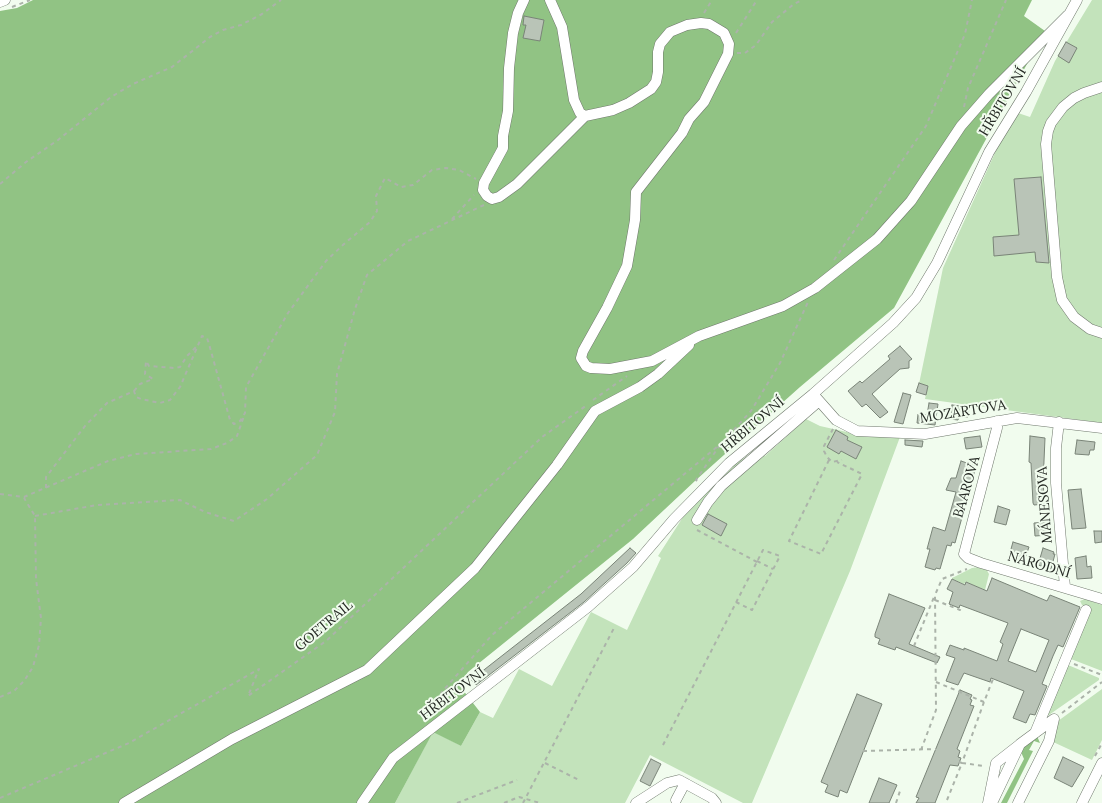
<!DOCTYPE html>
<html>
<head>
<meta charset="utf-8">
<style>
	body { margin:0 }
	canvas { display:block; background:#f1fcee }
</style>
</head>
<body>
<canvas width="1102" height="803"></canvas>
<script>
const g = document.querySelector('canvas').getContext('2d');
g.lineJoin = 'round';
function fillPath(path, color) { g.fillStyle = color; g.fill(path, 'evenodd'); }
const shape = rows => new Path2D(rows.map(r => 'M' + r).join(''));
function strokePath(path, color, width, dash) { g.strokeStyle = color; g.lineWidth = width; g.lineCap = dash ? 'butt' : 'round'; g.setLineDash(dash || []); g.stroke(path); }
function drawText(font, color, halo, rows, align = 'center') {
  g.font = font + ' Lora,serif'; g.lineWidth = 4; g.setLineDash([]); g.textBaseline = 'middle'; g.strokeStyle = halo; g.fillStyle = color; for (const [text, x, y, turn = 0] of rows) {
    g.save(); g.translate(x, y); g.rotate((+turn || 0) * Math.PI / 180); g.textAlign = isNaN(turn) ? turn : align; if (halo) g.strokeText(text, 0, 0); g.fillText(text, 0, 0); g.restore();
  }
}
fillPath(shape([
	[1092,0,1102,0,1102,423,925,399,928,386,919,384,943,268,999,144,1018,113,1030,117,1055,61],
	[806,419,820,426,860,435,900,437,850,571,752,803,743,803,650,755,625,803,395,803,433,731,461,746,480,712,493,718,519,669,552,686,591,612,627,630,661,558,658,556,685,514,732,466,752,453,765,456],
	[979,567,986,569,989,574,985,590,966,582,964,584,952,579,952,578,972,568],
	[1085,599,1102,605,1102,671,1071,659,1091,608,1082,605,1080,601],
	[1068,665,1099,678,1099,680,1046,717],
	[1102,689,1102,740,1092,760,1051,741,1058,721]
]), '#c3e3bb');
fillPath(shape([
	[33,0,1032,0,1024,16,1045,31,894,308,800,387,696,480,633,539,468,672,459,685,480,712,461,746,433,732,395,803,0,803,0,11,17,8],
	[1037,736,1040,743,1034,741,1029,750,1033,751,1007,803,1001,803,1024,759,1021,752,1022,749]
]), '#91c384');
const building = shape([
	[524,16,544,20,540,41,523,38,526,25,523,25,524,16],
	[1066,42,1077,48,1069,63,1058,56,1066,42],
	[1041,177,1049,263,1036,262,1035,252,994,256,993,237,1019,235,1014,179,1041,177],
	[900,346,912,359,909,361,909,368,900,369,872,394,888,412,880,418,866,404,862,407,848,391,860,381,862,383,890,359,888,356,900,346],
	[919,383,928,386,926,395,916,392,919,383],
	[903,393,911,395,903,424,894,422,903,393],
	[929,403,938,404,935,425,917,423,918,414,927,415,929,403],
	[952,405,969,407,968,417,959,416,958,420,950,419,952,405],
	[836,430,848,437,847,440,862,447,856,459,841,451,839,454,827,447,836,430],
	[980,436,982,447,966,449,964,438,980,436],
	[1030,436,1045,438,1043,484,1045,504,1034,505,1033,503,1031,463,1029,462,1030,436],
	[905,440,923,441,922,447,905,445,905,440],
	[1077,440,1095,442,1094,450,1090,450,1089,455,1075,454,1077,440],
	[961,461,976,466,955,543,952,542,951,546,947,545,940,569,936,568,935,570,925,567,930,549,927,549,933,527,945,531,956,492,946,490,951,478,956,478,961,461],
	[1081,489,1086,528,1072,529,1068,490,1081,489],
	[998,506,1010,510,1006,525,994,522,998,506],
	[708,514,727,524,721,536,702,525,708,514],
	[1048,522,1049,535,1035,536,1034,523,1048,522],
	[1094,531,1102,531,1102,542,1095,543,1094,531],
	[1013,542,1029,547,1024,561,1009,556,1013,542],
	[630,548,636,553,627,563,584,602,476,685,471,680,581,594,630,548],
	[1043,548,1054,552,1053,554,1055,554,1051,569,1038,565,1043,548],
	[1086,556,1087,567,1091,566,1092,578,1077,579,1075,558,1086,556],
	[992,578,1047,601,1050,595,1080,607,1063,647,1058,645,1053,656,1042,684,1047,686,1035,715,1030,714,1026,723,1013,718,1024,691,991,678,990,682,964,673,958,685,946,681,955,658,946,655,950,645,964,650,964,648,997,661,1003,644,1000,642,1008,623,960,605,959,608,949,604,953,592,947,589,952,579,965,585,966,582,987,591,992,578],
	[1021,629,1049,640,1036,672,1008,661,1021,629],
	[889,594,925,608,909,644,940,657,937,663,896,647,895,650,878,644,880,639,875,637,875,634,889,594],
	[960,690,972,695,970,699,972,700,970,705,974,706,957,749,960,751,958,757,961,758,958,766,950,765,935,803,916,803,919,798,916,797,960,690],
	[857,694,882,704,847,793,840,790,838,797,825,792,828,785,821,782,857,694],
	[1063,757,1084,767,1072,787,1054,778,1063,757],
	[651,759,661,764,650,786,640,781,651,759],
	[879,778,897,785,889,803,869,803,879,778]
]);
fillPath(building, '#b9c4b7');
strokePath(building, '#7a8478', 1);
const minor = shape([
	[524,0,518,13,513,33,509,68,508,111,503,136,503,148,484,183,483,190,487,196,492,199,499,197,517,184,585,116],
	[550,0,562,27,574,100,580,113,585,116,613,110,629,103,651,89,656,82,658,72,658,52,660,44,670,32,687,25,701,23,709,24,724,33,729,44,728,54,704,102,689,119,682,133,636,192,635,220,627,266,607,308,583,351,581,358,586,366,591,368,610,369,652,361,699,336,783,306,815,288,877,239,911,201,961,126,989,94,1068,15],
	[0,2,5,0],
	[1102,87,1084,93,1074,98,1063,107,1051,123,1048,131,1046,144,1057,277,1062,300,1074,317,1090,329,1102,333],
	[813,394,836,420,857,431,925,434,1017,418,1102,428],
	[997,421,997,428,964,554,968,558,981,563,1102,599],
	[1059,422,1056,448,1056,483,1065,587],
	[697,520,708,502,721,486,819,401],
	[1035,733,1086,610],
	[676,800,685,783],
	[124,803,232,739,367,670,475,568,557,465,595,411,640,387,658,374,689,345],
	[362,803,393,758,588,607,633,567,674,519,729,463,813,394,893,323,916,298,937,263,989,152,1026,92,1077,0],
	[636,803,667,783,679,780,712,798,716,803],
	[988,803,996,763,1019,745],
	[992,803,1020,744,1054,719],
	[1018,803,1049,741,1054,719],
	[1082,803,1102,763]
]);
strokePath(minor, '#70796d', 11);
strokePath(shape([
	[12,7,30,0],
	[704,13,712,0],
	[736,33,757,0],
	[737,53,745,53,756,45,772,22,794,4,802,0],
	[964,107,968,88,1006,0],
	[0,184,26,162,58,140,111,97,133,84,172,67,210,37,223,30,241,25,262,14,281,0],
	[452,219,474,195],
	[834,260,926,126,965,34,972,0],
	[134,391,140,384,153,379,145,374,146,361,149,366,175,368,180,367,187,356,196,347],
	[593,400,627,376],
	[833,429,824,446,824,451,827,457,832,462,842,460],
	[829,460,789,541,821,554,862,474,837,462],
	[697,481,696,480,720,445,751,411,780,363,808,302],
	[46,488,46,477,85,426,107,403,134,391,136,397,141,399,160,403,170,400,180,387,202,336,207,338,209,344,230,420,234,424,240,421,245,413,246,387,288,313,326,261,344,244,370,222,377,211,376,196,385,178,401,187,413,185,432,170,446,168,459,170,476,179],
	[0,494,24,497,108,461,136,454,211,449,227,443,237,436,244,416],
	[35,516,97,505,180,500,205,512,234,521,267,499,317,455,335,412,337,374,355,309,367,275,408,241,484,205],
	[697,530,757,562],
	[757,561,773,569],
	[935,600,960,610,961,606],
	[914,646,934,597],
	[1074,664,1102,675],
	[936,682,984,702,993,679],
	[0,697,14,691,24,681,33,667,39,645,41,618,36,579,35,516,24,498],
	[1062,713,1102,682],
	[431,717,442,692,492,635,718,446],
	[663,745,763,550,780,556,752,610,736,602],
	[921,750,936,710,935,595,942,579,967,569],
	[863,751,936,749],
	[1095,756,1102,743],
	[959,762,962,763,984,702],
	[545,763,579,780],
	[0,798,129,743,259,669,248,696,326,641,542,437,587,405],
	[947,800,962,763,984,766],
	[457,803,517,780],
	[504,803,519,797,540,803],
	[523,803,614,628],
	[896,803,900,791]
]), '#abb3a9', 2, [4, 4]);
strokePath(minor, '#fff', 10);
drawText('14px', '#252924', '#f1fcee', [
	["HŘBITOVNÍ",1003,102,-59],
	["MOZARTOVA",963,412,-9],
	["HŘBITOVNÍ",753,425,-40],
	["BAAROVA",967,487,-74],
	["MÁNESOVA",1045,505,-94],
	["NÁRODNÍ",1039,565,16],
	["GOETRAIL",324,626,-40],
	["HŘBITOVNÍ",453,694,-37]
]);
</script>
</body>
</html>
